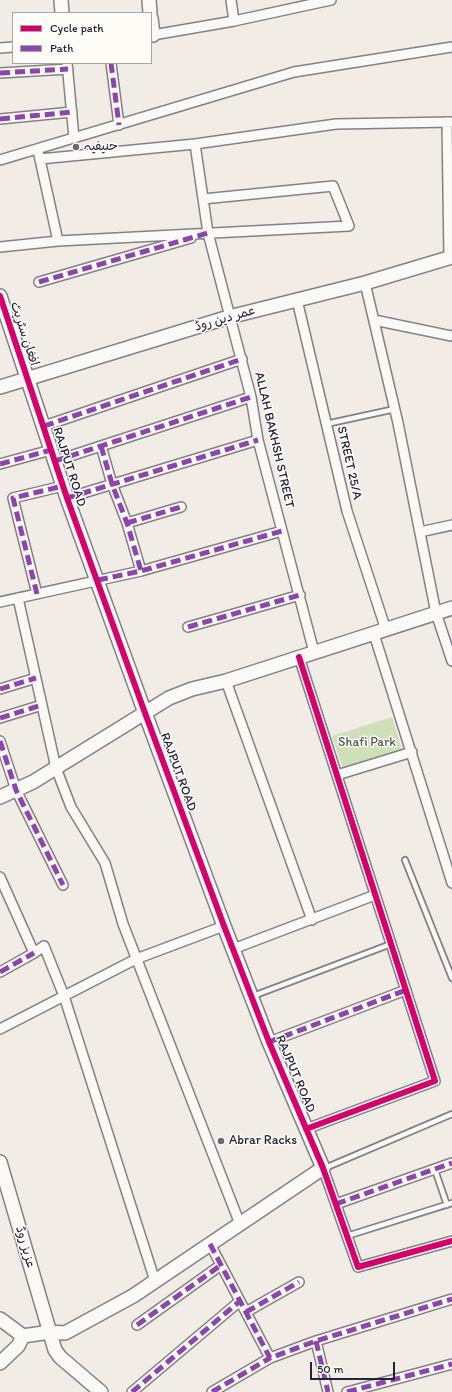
<!DOCTYPE html>
<html>
<head>
<meta charset="utf-8">
<style>
	body { margin:0 }
	#map { position:relative; width:452px; height:1392px; overflow:hidden; background:#f2ece7; font-family:Itim,sans-serif }
	canvas { display:block }
	.legend { position:absolute; left:12px; top:12px; width:140px; height:52px; box-sizing:border-box; background:#fdfcf7; border:1px solid #a5a5ac; margin:0; padding:5px 7px; list-style:none; font-size:12px; color:#22223b }
	.legend li { display:flex; align-items:center; gap:8px; height:20px }
	.legend b { width:20px; border:1px solid #a5a5ac }
	.scale { position:absolute; left:310px; top:1362px; width:85px; height:18px; box-sizing:border-box; border:2px solid #22223b; border-top:0; padding-left:5px; font-size:12px; line-height:14px; white-space:nowrap; color:#22223b; -webkit-text-stroke:3px #fdfcf7; paint-order:stroke }
</style>
</head>
<body>
<div id="map">
<canvas width="452" height="1392"></canvas>
<ul class="legend">
<li><b style="height:5px;background:#d6006c"></b>Cycle path</li>
<li><b style="height:5px;background:#8e44ad"></b>Path</li>
</ul>
<div class="scale">50 m</div>
</div>
<script>
const g = document.querySelector('canvas').getContext('2d');
g.lineJoin = 'round';
function fillPath(path, color) { g.fillStyle = color; g.fill(path, 'evenodd'); }
const shape = rows => new Path2D(rows.map(r => 'M' + r).join(''));
function strokePath(path, color, width, dash) { g.strokeStyle = color; g.lineWidth = width; g.lineCap = dash ? 'butt' : 'round'; g.setLineDash(dash || []); g.stroke(path); }
function drawText(font, color, halo, rows, align = 'center') {
  g.font = font + ' Itim,"Playpen Sans Arabic",sans-serif'; g.lineWidth = 3; g.setLineDash([]); g.textBaseline = 'middle'; g.strokeStyle = halo; g.fillStyle = color; for (const [text, x, y, turn = 0] of rows) {
    g.save(); g.translate(x, y); g.rotate((+turn || 0) * Math.PI / 180); g.textAlign = isNaN(turn) ? turn : align; if (halo) g.strokeText(text, 0, 0); g.fillText(text, 0, 0); g.restore();
  }
}
fillPath(shape([
	[392,717,402,750,343,769,332,736]
]), '#cfdfb7');
const lane = shape([
	[326,424,395,409],
	[405,860,452,978],
	[253,996,391,944],
	[325,1168,452,1114],
	[435,1170,447,1205],
	[347,1236,452,1203]
]);
const street = shape([
	[231,0,234,21],
	[153,35,234,21,331,0],
	[0,48,13,47],
	[67,63,74,138],
	[111,63,119,125],
	[0,73,68,69],
	[0,119,72,112],
	[447,122,449,258],
	[195,144,208,233,251,397,258,440,314,652],
	[39,155,58,241],
	[40,159,195,144,336,124,452,122],
	[0,160,294,72,452,47],
	[0,247,58,241,349,226,333,186,203,199],
	[39,282,191,238],
	[365,283,398,423,436,613,452,661],
	[297,300,347,511,386,630],
	[374,320,452,336],
	[44,426,242,359],
	[101,446,112,484,127,523,141,571],
	[55,461,251,397],
	[0,464,51,450],
	[67,498,258,440],
	[127,523,181,507],
	[420,532,452,525],
	[37,594,13,498,63,486],
	[18,598,56,768,71,807,105,863,123,924,240,1224],
	[0,602,141,571,282,531],
	[188,627,300,595],
	[374,634,452,883],
	[299,657,435,1081,306,1129],
	[226,681,312,920],
	[0,689,36,678],
	[0,718,42,705],
	[0,741,16,790,63,885],
	[337,775,412,752],
	[0,877,34,953,44,946,64,996,155,1281],
	[233,949,375,895],
	[0,972,34,953],
	[0,1029,136,959,224,926],
	[269,1042,406,990],
	[323,1168,358,1267,452,1241],
	[336,1204,452,1163],
	[210,1244,270,1358,316,1341,452,1299],
	[246,1312,299,1282],
	[137,1325,221,1265],
	[316,1341,328,1392],
	[132,1392,240,1301],
	[212,1392,270,1358],
	[347,1392,452,1364]
]);
const secondary = shape([
	[61,0,62,13],
	[149,0,150,13],
	[151,18,153,35,151,35],
	[0,296,67,498,145,713,224,926,269,1042,323,1168,133,1296,65,1333,50,1332,23,1336,18,1346,0,1363],
	[0,387,229,317,365,283,452,257],
	[0,797,33,782,169,698,192,689,226,681,452,608],
	[0,1162,55,1350,60,1357,101,1392],
	[0,1319,23,1336]
]);
strokePath(lane, '#848184', 8);
strokePath(street, '#848184', 12);
strokePath(secondary, '#848184', 16);
strokePath(lane, '#faf9f6', 4.5);
strokePath(street, '#faf9f6', 9);
strokePath(secondary, '#faf9f6', 13);
strokePath(shape([
	[111,63,119,125],
	[0,73,68,69],
	[0,119,72,112],
	[39,282,208,233],
	[44,426,242,359],
	[101,446,112,484,127,523,141,571],
	[55,461,251,397],
	[0,464,51,450],
	[67,498,258,440],
	[127,523,181,507],
	[98,580,141,571,282,531],
	[37,594,13,498,63,486],
	[188,627,300,595],
	[0,689,36,678],
	[0,718,42,705],
	[0,741,16,790,63,885],
	[0,972,34,953],
	[269,1042,406,990],
	[336,1204,452,1163],
	[210,1244,270,1358,316,1341,452,1299],
	[246,1312,299,1282],
	[137,1325,221,1265],
	[316,1341,328,1392],
	[132,1392,240,1301],
	[212,1392,270,1358],
	[347,1392,452,1364]
]), '#8e44ad', 5, [10, 5]);
strokePath(shape([
	[0,296,67,498,145,713,224,926,269,1042,323,1168,358,1267,452,1241],
	[299,657,435,1081,306,1129]
]), '#d6006c', 6);
for (const [x, y, r, color] of [
	[76,147,4,"#6b6977"],
	[221,1141,4,"#6b6977"]
]) { const dot = new Path2D(); dot.arc(x, y, r, 0, 2 * Math.PI); g.fillStyle = color; g.fill(dot); strokePath(dot, '#fdfcf7', 1.5); }
drawText('13px', '#22223b', '#fdfcf7', [
	["حنیفیہ",84,147],
	["Abrar Racks",229,1141]
], 'left');
drawText('13px', '#22223b', '#fdfcf7', [
	["عمر دین روڈ",225,319,-16],
	["افغان سٹریٹ",24,334,72],
	["ALLAH BAKHSH STREET",274,440,77],
	["STREET 25/A",349,463,77],
	["RAJPUT ROAD",69,467,72],
	["RAJPUT ROAD",178,772,70],
	["RAJPUT ROAD",295,1074,67],
	["عزیز روڈ",25,1247,74]
]);
drawText('13px', '#4e5854', '#fdfcf7', [
	["Shafi Park",367,743]
]);
</script>
</body>
</html>
